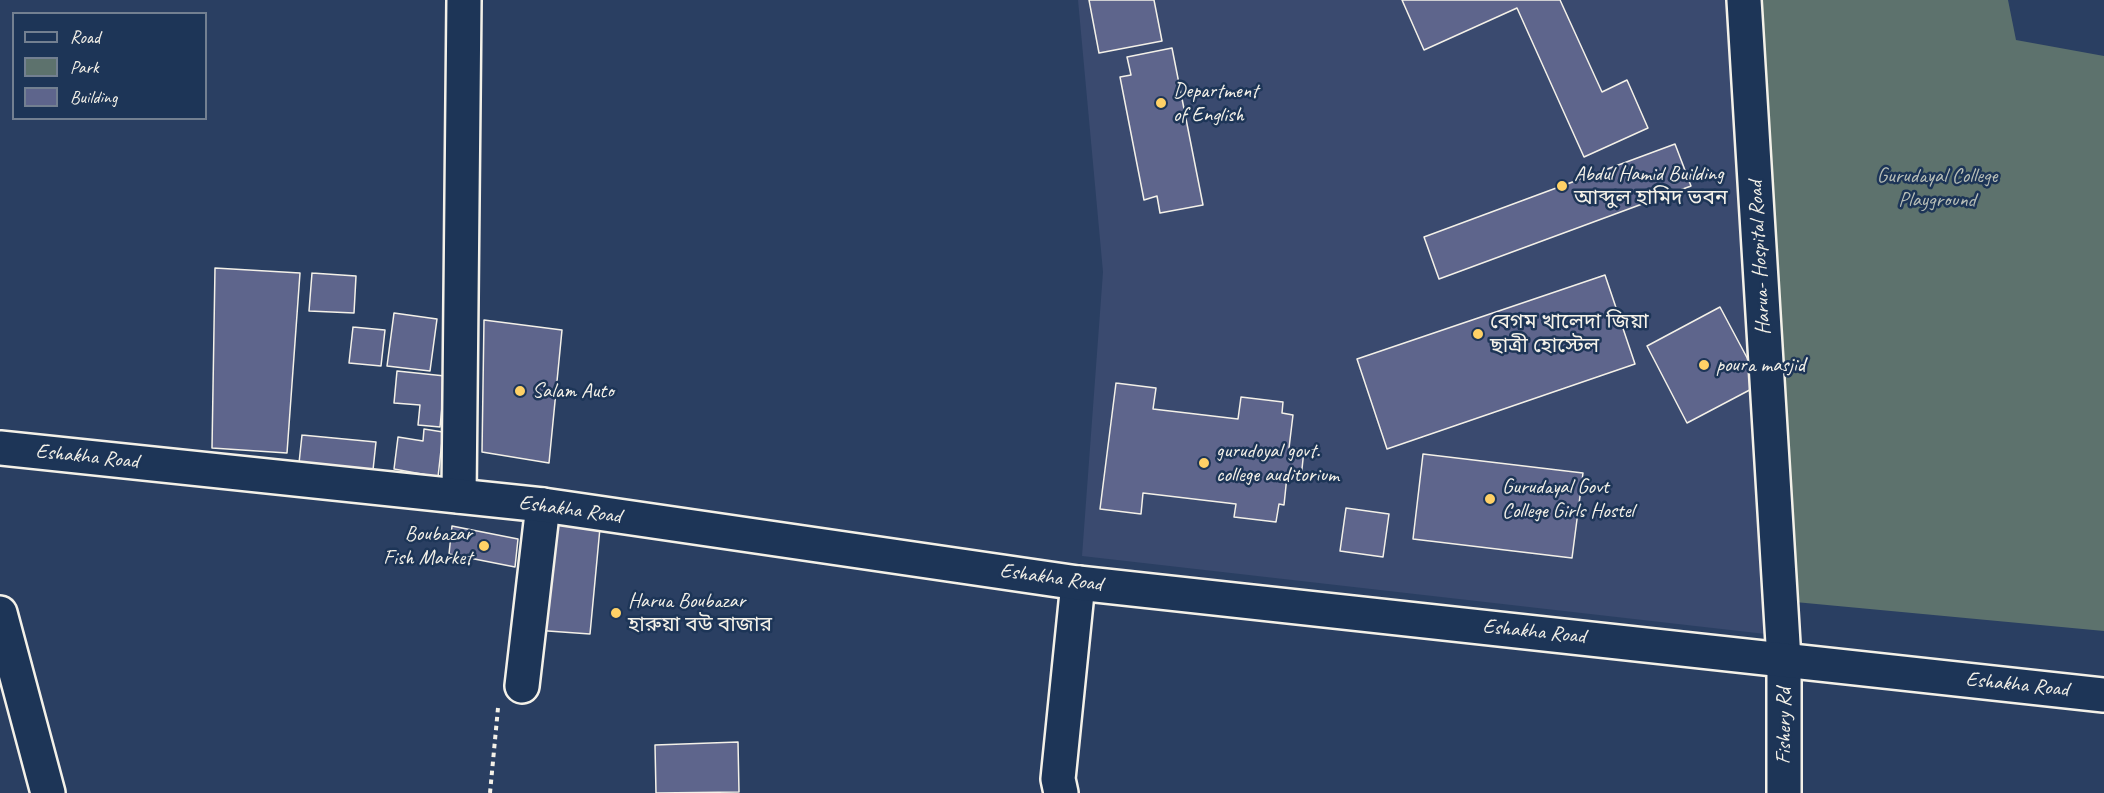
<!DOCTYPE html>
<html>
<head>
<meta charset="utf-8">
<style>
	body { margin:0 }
	#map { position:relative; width:2104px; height:793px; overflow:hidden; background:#2a3f62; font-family:Caveat,sans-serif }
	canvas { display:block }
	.legend { position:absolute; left:12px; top:12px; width:195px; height:108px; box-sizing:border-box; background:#1d3557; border:2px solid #738091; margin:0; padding:8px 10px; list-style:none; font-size:18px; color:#f4f1e8 }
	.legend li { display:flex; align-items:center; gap:12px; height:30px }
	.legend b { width:30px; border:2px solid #738091 }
</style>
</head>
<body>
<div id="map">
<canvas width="2104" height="793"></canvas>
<ul class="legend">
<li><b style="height:8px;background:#1d3557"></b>Road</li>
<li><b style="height:16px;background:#5d726d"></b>Park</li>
<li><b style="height:16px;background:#5e658c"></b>Building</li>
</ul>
</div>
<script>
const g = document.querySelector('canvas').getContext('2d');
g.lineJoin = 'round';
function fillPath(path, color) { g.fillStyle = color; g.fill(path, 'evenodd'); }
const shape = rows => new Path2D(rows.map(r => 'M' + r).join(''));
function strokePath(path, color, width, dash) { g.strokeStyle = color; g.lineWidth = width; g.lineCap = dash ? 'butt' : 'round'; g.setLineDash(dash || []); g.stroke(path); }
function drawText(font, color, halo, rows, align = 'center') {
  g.font = font + ' Caveat,"Noto Sans Bengali",sans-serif'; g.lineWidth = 5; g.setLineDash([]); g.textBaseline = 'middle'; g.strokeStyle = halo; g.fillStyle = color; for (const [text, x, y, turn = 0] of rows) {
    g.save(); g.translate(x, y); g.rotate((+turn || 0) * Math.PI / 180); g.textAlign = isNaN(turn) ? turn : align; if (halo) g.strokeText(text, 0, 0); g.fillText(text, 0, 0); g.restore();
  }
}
fillPath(shape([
	[1078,0,1736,0,1783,636,1082,556,1103,272]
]), '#3a4a6f');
fillPath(shape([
	[1758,0,2008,0,2016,40,2104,56,2104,631,1795,602]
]), '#5d726d');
const building = shape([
	[1089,0,1154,0,1162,41,1099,53,1089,0],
	[1402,0,1560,0,1602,92,1627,80,1648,128,1584,157,1517,8,1424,50,1402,0],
	[1172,48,1203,205,1160,213,1157,196,1144,200,1120,77,1131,75,1127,57,1172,48],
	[1675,144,1691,186,1439,279,1424,237,1675,144],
	[215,268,300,273,287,453,212,448,215,268],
	[312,273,356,276,354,313,309,311,312,273],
	[1605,275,1635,364,1387,449,1357,359,1605,275],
	[1720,307,1761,384,1687,423,1647,346,1720,307],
	[394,313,437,319,430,371,387,366,394,313],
	[484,320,562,330,549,463,482,452,484,320],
	[353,327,385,330,381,366,349,363,353,327],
	[397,371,445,376,440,427,418,425,420,405,394,403,397,371],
	[1116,383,1156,388,1153,409,1238,419,1241,397,1283,402,1282,413,1293,415,1289,448,1304,450,1301,478,1287,476,1284,505,1279,504,1276,522,1234,517,1236,504,1143,493,1141,514,1100,509,1116,383],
	[424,429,443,432,438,477,394,469,398,437,423,441,424,429],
	[302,435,376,442,373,470,299,463,302,435],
	[1423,454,1583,473,1572,558,1413,539,1423,454],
	[1346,508,1389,514,1383,557,1340,551,1346,508],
	[544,523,600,528,590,634,534,630,544,523],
	[452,526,518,539,515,567,449,554,452,526],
	[738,742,739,792,656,793,655,745,738,742]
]);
fillPath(building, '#5e658c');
strokePath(building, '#f4f1e8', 1.5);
const street = shape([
	[1744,0,1784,660,1784,793],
	[459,496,464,0],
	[522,686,543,505],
	[1061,793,1058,779,1078,583]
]);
const secondary = shape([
	[0,448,543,505,1078,583,2104,695],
	[0,613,48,793]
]);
strokePath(street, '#f4f1e8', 38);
strokePath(secondary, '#f4f1e8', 38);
strokePath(shape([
	[490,793,498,708]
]), '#f4f1e8', 4, [4.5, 4.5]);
strokePath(street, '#1d3557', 33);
strokePath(secondary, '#1d3557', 33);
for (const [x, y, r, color] of [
	[1161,103,6,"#ffd166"],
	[1562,186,6,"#ffd166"],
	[1478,334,6,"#ffd166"],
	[1704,365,6,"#ffd166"],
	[520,391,6,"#ffd166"],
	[1204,463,6,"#ffd166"],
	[1490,499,6,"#ffd166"],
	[484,546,6,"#ffd166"],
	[616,613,6,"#ffd166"]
]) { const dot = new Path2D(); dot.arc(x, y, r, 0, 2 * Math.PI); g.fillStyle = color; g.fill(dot); strokePath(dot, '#1d3557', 2); }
drawText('21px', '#f4f1e8', '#1d3557', [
	["Department",1173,91],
	["of English",1173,115],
	["Abdul Hamid Building",1574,174],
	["আব্দুল হামিদ ভবন",1574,198],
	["বেগম খালেদা জিয়া",1490,322],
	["ছাত্রী হোস্টেল",1490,346],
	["poura masjid",1716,365],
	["Salam Auto",532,391],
	["gurudoyal govt.",1216,451],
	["college auditorium",1216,475],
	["Gurudayal Govt",1502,487],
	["College Girls Hostel",1502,511],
	["Boubazar",472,534,"right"],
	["Fish Market",472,558,"right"],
	["Harua Boubazar",628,601],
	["হারুয়া বউ বাজার",628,625]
], 'left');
drawText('21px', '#b8beb7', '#1d3557', [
	["Gurudayal College",1937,176],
	["Playground",1937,200]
]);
drawText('21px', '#f4f1e8', '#1d3557', [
	["Harua- Hospital Road",1760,258,-93],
	["Eshakha Road",87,457,6],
	["Eshakha Road",570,510,8],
	["Eshakha Road",1051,578,8],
	["Eshakha Road",1534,632,6],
	["Eshakha Road",2017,685,6],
	["Fishery Rd",1784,726,-90]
]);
</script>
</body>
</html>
